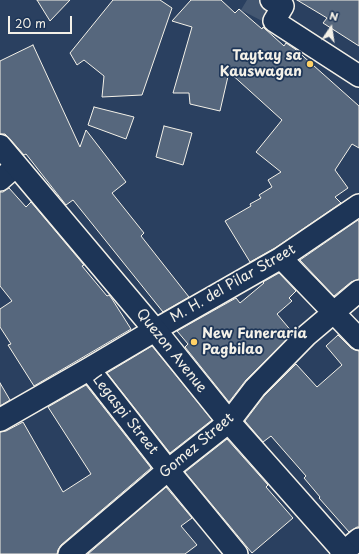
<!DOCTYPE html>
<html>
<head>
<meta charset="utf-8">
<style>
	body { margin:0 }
	#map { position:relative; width:359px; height:554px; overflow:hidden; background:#2a4060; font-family:"Playpen Sans",sans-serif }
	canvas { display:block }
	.north { position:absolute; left:311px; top:8px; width:40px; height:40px; -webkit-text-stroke:3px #1d3557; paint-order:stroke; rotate:13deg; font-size:11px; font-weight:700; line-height:16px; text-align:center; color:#f4f1e8 }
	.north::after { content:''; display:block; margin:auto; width:14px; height:18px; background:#f4f1e8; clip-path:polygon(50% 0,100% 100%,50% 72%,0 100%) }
	.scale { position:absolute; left:8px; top:16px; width:64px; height:18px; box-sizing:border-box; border:2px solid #f4f1e8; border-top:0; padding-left:5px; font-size:12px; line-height:14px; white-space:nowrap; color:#f4f1e8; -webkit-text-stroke:3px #1d3557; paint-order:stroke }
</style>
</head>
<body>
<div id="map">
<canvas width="359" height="554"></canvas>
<div class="north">N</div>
<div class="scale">20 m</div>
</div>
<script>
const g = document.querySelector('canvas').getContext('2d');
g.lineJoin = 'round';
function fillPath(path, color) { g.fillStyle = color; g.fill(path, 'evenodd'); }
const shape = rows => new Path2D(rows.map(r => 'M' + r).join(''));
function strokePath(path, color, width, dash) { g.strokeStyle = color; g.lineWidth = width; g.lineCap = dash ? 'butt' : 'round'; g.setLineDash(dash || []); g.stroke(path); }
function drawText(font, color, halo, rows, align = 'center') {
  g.font = font + ' "Playpen Sans",sans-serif'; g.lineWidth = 3.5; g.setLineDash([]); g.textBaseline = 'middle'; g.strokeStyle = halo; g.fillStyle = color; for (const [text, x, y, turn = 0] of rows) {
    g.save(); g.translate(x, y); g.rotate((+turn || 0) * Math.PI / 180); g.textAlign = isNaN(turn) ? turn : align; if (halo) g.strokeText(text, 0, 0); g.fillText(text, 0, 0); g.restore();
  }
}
fillPath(shape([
	[247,0,264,0,274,6,266,23,241,10]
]), '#445771');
const building = shape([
	[37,0,70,0,50,21,37,0],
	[113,0,160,0,172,8,142,95,102,97,104,76,84,60,77,65,70,53,113,0],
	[191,0,221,0,235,13,239,9,262,29,263,27,284,46,286,43,295,49,359,106,359,148,352,144,335,170,348,188,335,197,341,203,275,248,250,262,225,221,251,206,250,204,261,198,259,195,272,187,268,180,281,172,256,152,282,120,229,72,220,111,190,104,189,93,173,93,192,27,172,21,191,0],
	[297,0,359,0,359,46,323,23,327,18,297,0],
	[33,45,80,147,86,130,126,182,112,193,144,233,141,236,189,297,163,312,73,200,66,205,26,154,24,155,9,138,5,134,0,134,0,61,33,45],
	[94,107,134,117,126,139,88,125,94,107],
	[164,126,192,133,183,165,156,157,164,126],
	[9,188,26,207,31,202,84,265,82,266,107,296,109,295,112,299,131,329,34,386,8,345,11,344,0,327,0,309,12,301,0,286,0,192,3,192,9,188],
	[358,220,359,222,359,279,351,282,334,296,300,260,358,220],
	[279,273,296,291,289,298,292,301,277,314,293,333,246,380,229,402,185,347,188,344,177,331,236,298,240,303,264,283,263,282,279,273],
	[338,335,351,348,355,350,359,351,359,527,357,527,349,532,319,498,320,497,304,478,306,476,271,436,263,442,245,421,264,396,296,364,317,387,342,365,326,346,338,335],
	[152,346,212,420,170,453,107,373,152,346],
	[0,383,10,400,0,406,0,383],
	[86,385,151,468,61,545,58,550,57,554,0,554,0,432,6,431,23,422,63,492,91,474,48,407,86,385],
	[227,439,268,485,266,487,293,518,252,553,185,472,227,439],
	[166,487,192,518,181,526,197,545,185,554,88,554,166,487]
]);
fillPath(building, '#56677d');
strokePath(building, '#f4f1e8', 1);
const street = shape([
	[271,0,283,6,274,21,359,76],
	[0,180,16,166],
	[281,258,359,339],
	[155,330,281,258,359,205],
	[89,369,168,470,237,554],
	[69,554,168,470,229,422,255,388,307,335,359,291],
	[341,554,359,539]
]);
const secondary = shape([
	[0,146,155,330,229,422,346,554],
	[0,420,89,369,155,330]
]);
strokePath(street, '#f4f1e8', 24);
strokePath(secondary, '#f4f1e8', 25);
strokePath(street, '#1d3557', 21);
strokePath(secondary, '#1d3557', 22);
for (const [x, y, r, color] of [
	[310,64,4,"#ffd166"],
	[194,342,4,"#ffd166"]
]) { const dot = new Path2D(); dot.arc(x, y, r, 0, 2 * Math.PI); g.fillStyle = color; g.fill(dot); strokePath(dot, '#1d3557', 1.5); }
drawText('bold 14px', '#f4f1e8', '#1d3557', [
	["Taytay sa",302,56],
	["Kauswagan",302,72],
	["New Funeraria",202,334,"left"],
	["Pagbilao",202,350,"left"]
], 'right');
drawText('14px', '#f4f1e8', '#1d3557', [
	["M. H. del Pilar Street",233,284,-30],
	["Quezon Avenue",171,351,51],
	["Legaspi Street",125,415,52],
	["Gomez Street",197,446,-40]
]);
</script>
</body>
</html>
